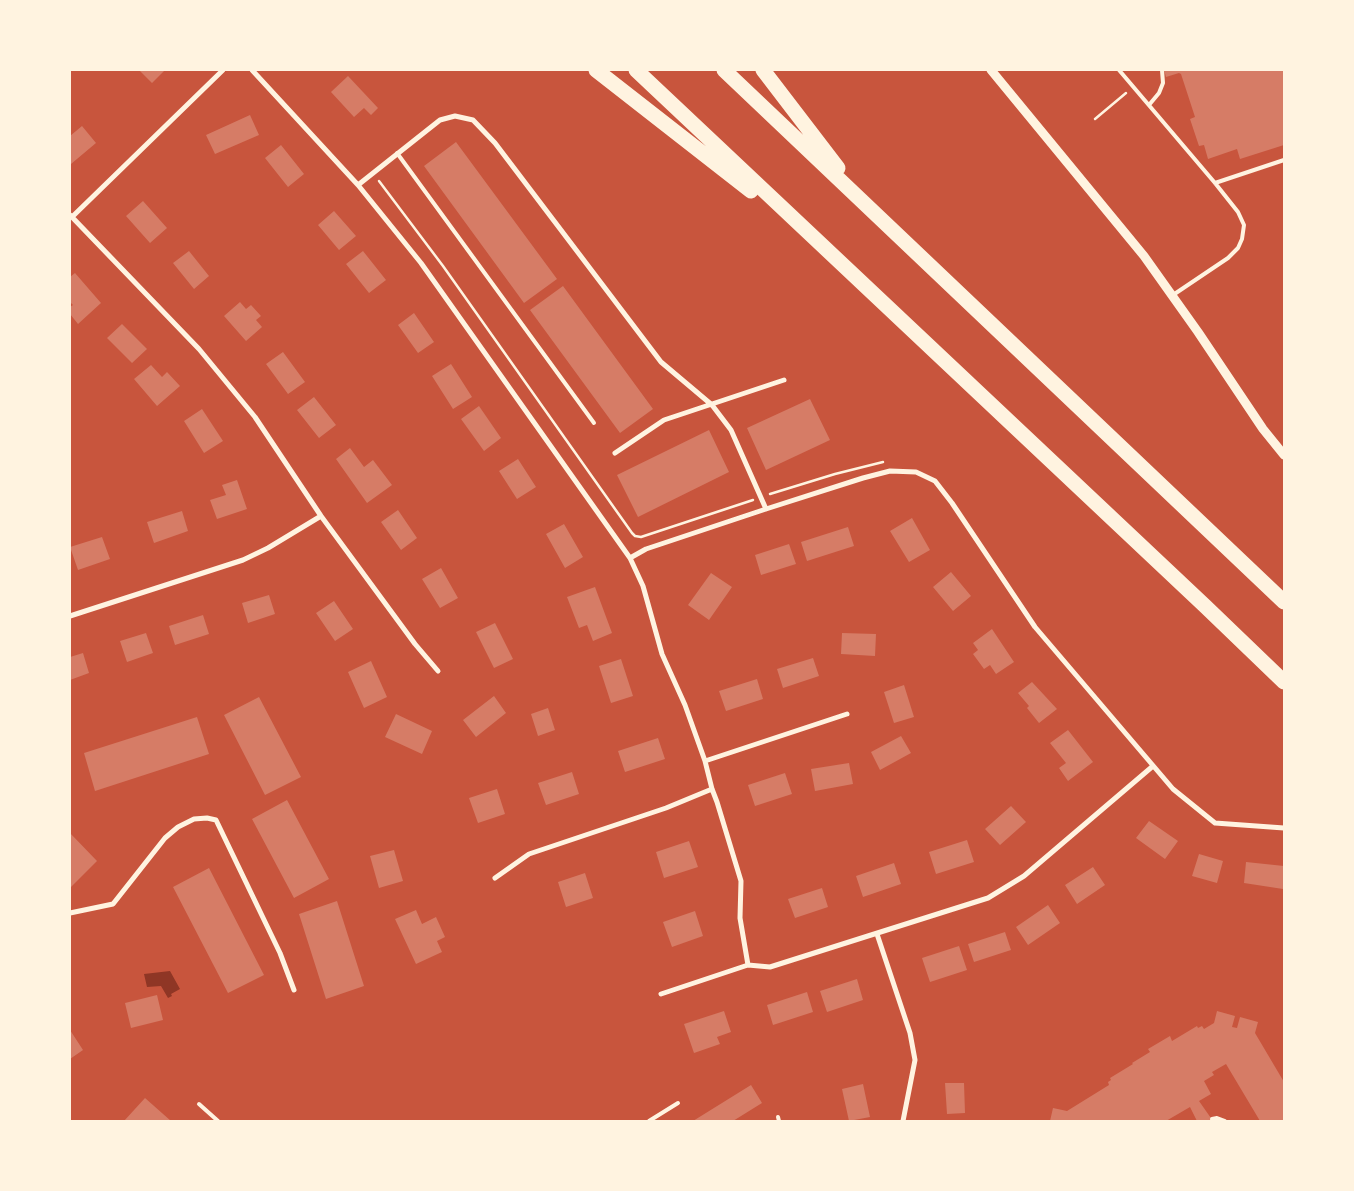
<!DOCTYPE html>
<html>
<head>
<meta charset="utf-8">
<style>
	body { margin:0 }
	#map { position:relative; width:1354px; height:1191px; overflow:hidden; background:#c8553d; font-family:Ubuntu,sans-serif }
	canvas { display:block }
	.frame { position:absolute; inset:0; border:71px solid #fff3e0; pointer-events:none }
</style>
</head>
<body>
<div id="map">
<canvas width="1354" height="1191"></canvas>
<div class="frame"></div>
</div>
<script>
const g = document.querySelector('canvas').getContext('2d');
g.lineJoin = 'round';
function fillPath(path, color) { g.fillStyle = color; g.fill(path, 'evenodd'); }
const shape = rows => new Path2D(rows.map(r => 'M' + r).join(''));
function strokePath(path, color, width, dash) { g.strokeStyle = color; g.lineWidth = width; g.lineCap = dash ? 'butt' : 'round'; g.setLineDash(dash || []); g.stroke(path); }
fillPath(shape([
	[170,971,180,989,171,994,172,996,168,998,161,986,147,987,144,974]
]), '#8f3625');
fillPath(shape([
	[139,70,165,70,152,83],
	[1164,70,1284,70,1284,145,1240,159,1237,149,1208,159,1204,145,1199,146,1190,119,1195,117,1181,74,1179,73,1166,77],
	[348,76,378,108,371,115,364,108,354,117,331,92],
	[250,115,259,135,215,154,206,135],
	[82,126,96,143,71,164,70,136],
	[456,142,557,279,524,303,424,166],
	[281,145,304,174,288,187,265,158],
	[143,201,167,228,150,243,126,216],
	[334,211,356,236,339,250,318,225],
	[189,251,209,276,194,289,173,263],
	[363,251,386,280,369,293,346,264],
	[75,273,101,303,78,324,70,314,70,307,73,305,70,302,70,277],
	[563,286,653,409,620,433,530,310],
	[240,302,246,309,251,305,261,316,256,320,262,327,246,341,224,316],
	[414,313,434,342,418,353,398,325],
	[122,324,147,349,132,363,107,338],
	[283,352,305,382,288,394,266,364],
	[451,364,472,397,453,409,432,376],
	[151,365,162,377,167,372,180,386,157,406,134,379],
	[314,397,336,425,319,438,297,410],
	[810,399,830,440,766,470,747,428],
	[479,406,501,438,484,451,461,419],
	[202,409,223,441,204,453,184,421],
	[709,430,729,472,638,517,617,475],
	[350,448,364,467,373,460,392,485,367,503,336,459],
	[518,459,536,487,517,499,499,471],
	[237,480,247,509,217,519,210,500,226,495,222,485],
	[398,510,417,538,401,550,381,522],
	[182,511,188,531,154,543,147,522],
	[912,518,930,550,909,562,890,531],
	[564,524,583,557,565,568,546,534],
	[848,527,854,546,807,561,801,542],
	[102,537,110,559,78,570,70,547],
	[789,544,796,564,761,575,755,555],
	[441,568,458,598,440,608,422,579],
	[951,572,971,596,953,611,933,587],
	[711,573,732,587,709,620,688,605],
	[595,587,612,633,593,641,587,625,579,628,567,597],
	[269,595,275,614,248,623,242,603],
	[334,601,353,629,335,641,316,613],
	[203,615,209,634,175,645,169,626],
	[495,623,513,659,494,668,476,632],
	[992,629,1014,662,996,674,990,665,984,669,973,654,978,650,973,643],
	[146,633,153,653,127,662,120,641],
	[842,633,876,634,875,656,841,654],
	[83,653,89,673,70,680,70,657],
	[813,658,819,676,783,688,777,669],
	[621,659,633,696,611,703,599,666],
	[371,661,387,697,364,708,348,672],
	[757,679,763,699,726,711,719,691],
	[1032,682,1057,709,1039,723,1027,708,1029,706,1018,693],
	[904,685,914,717,894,723,884,692],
	[494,696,506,713,476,737,463,720],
	[259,697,301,777,265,795,224,715],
	[548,708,555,730,538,736,531,714],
	[396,714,432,731,422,754,385,737],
	[197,717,209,754,95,791,84,753],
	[1068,730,1093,762,1068,781,1059,768,1066,763,1050,743],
	[901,736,911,753,880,770,871,752],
	[658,738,665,759,625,772,618,751],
	[849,763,853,784,815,791,811,769],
	[572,772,579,794,546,805,538,783],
	[785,773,792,794,755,806,748,785],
	[497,789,505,814,478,823,469,798],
	[287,800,329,879,294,898,252,819],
	[1011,806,1026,822,1000,845,985,829],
	[1149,821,1178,841,1165,859,1136,838],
	[70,833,97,861,70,888],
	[967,840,974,862,936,874,929,852],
	[689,841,698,867,664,878,656,852],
	[394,850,403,881,379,888,370,856],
	[1199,854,1223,861,1217,883,1192,876],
	[1246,862,1284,866,1283,889,1244,883],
	[894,863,901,884,863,897,856,876],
	[1093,867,1105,885,1077,904,1065,885],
	[209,868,264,975,228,993,173,887],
	[585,873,593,898,566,907,558,882],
	[822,888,828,907,795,918,788,899],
	[337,901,364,986,326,999,299,914],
	[1048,905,1060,923,1028,945,1016,927],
	[416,910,422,924,436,917,445,937,437,941,442,952,416,964,395,919],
	[695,911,703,936,672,947,663,922],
	[1005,932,1011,950,974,962,968,944],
	[959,946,967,970,930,982,922,958],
	[857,979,863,1000,827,1012,820,991],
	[807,992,813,1012,773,1025,767,1005],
	[157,995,163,1020,131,1028,125,1003],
	[724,1011,731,1032,717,1037,720,1044,694,1053,684,1024],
	[1217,1011,1235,1016,1232,1027,1237,1028,1240,1017,1258,1022,1255,1033,1284,1082,1284,1121,1260,1121,1226,1064,1212,1072,1214,1075,1204,1081,1211,1094,1199,1101,1213,1121,1197,1121,1190,1107,1166,1121,1050,1121,1053,1108,1067,1111,1109,1085,1108,1082,1111,1080,1110,1078,1133,1064,1132,1063,1150,1052,1148,1049,1170,1036,1172,1041,1197,1026,1198,1028,1202,1026,1204,1029,1214,1023],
	[70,1030,83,1050,70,1059],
	[945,1083,964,1083,965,1113,947,1114],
	[863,1084,870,1117,849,1121,842,1089],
	[751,1085,762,1103,733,1121,693,1121],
	[145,1098,171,1121,124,1121]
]), '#d67c66');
strokePath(shape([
	[1095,119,1126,93],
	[379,181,443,266,632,533,635,536,641,537,753,500],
	[770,494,835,474,883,462]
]), '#fff3e0', 2.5);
strokePath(shape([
	[1119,70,1215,183,1238,212,1244,225,1242,239,1238,248,1228,258,1173,295],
	[1149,105,1159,93,1163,83,1162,70],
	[397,153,594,423],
	[1215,183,1284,160],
	[199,1104,218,1121],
	[778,1117,779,1121],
	[1212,1119,1217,1118,1225,1121],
	[649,1121,678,1103]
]), '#fff3e0', 4);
strokePath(shape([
	[252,70,358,185,421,263,630,558,643,586,662,654,685,705,705,761,712,789,717,802,741,881,740,918,748,965],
	[358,185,440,120,455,116,473,120,495,143,661,362,712,405,731,430,766,509],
	[70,215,199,349,255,417,321,516,415,644,438,671],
	[72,217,223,70],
	[615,453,664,420,784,380],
	[630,558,646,549,766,509,863,478,890,471,916,472,935,481,952,503,1035,627,1173,789,1215,823,1284,828],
	[70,616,243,560,268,548,321,516],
	[705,761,847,714],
	[495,878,529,854,666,808,712,789],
	[70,913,113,904,165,838,178,827,194,819,207,818,216,820,280,953,294,990],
	[877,934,910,1033,915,1060,903,1121],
	[661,994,748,965,770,967,988,898,1024,876,1153,766]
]), '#fff3e0', 5);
strokePath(shape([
	[991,70,1144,256,1198,332,1263,429,1284,455]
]), '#fff3e0', 9);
strokePath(shape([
	[596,70,751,191],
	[636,70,1205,606,1284,682],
	[724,70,1284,602],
	[763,70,838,168]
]), '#fff3e0', 15);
</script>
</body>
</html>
